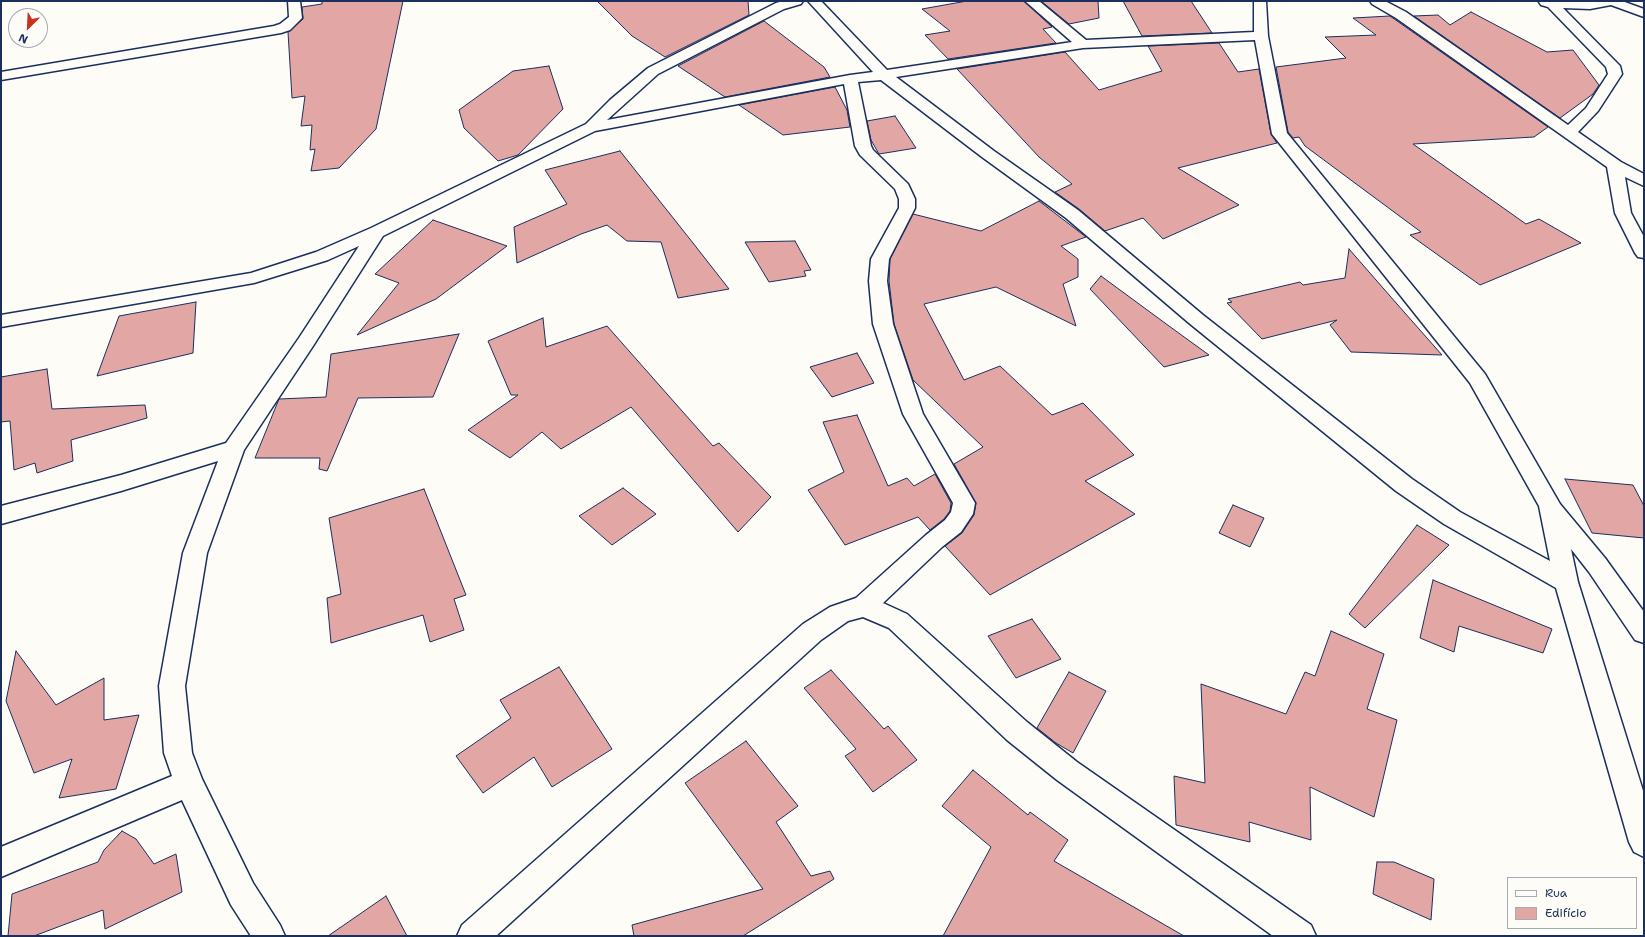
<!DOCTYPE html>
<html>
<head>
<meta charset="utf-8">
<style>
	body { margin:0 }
	#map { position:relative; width:1645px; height:937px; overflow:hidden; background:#fdfcf7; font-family:"Shantell Sans",sans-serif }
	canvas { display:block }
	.frame { position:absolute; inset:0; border:2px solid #1b2f5e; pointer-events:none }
	.legend { position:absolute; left:1507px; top:877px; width:130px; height:52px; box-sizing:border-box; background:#fdfcf7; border:1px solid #a3aaba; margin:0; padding:5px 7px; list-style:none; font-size:12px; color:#1b2f5e }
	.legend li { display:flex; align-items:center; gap:8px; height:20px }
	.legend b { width:20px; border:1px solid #a3aaba }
	.north { position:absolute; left:8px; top:8px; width:40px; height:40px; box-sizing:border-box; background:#fdfcf7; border:1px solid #a3aaba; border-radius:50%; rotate:204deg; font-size:11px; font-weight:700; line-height:16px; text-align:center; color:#1b2f5e }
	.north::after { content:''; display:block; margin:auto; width:14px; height:18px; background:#c8321e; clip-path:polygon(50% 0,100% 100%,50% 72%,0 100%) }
</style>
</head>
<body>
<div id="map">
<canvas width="1645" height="937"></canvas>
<div class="frame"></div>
<ul class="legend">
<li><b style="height:5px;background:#fdfcf7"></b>Rua</li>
<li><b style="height:11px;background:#e2a7a4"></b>Edifício</li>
</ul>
<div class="north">N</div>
</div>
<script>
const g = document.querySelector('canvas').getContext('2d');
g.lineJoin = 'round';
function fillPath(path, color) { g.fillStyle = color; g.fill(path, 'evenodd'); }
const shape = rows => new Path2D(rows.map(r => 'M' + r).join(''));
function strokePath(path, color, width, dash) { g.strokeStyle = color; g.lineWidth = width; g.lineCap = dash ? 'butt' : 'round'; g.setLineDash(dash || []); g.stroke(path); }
const building = shape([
	[322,1,403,1,376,129,339,168,311,171,315,149,310,150,312,125,301,126,305,96,292,98,288,32,303,19,302,7,322,4,322,1],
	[597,1,748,1,749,15,665,57,632,36,597,1],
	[967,1,1024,1,1052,27,1043,29,1056,43,948,59,925,35,950,31,922,9,967,1],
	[1041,1,1098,1,1099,18,1069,24,1041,1],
	[1123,1,1191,1,1212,33,1142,36,1123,1],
	[1471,12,1547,52,1573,50,1599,85,1593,94,1560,118,1414,16,1438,15,1450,25,1471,12],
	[1390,16,1548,127,1534,137,1413,144,1526,224,1539,219,1581,243,1480,285,1410,235,1421,232,1305,146,1299,137,1293,138,1288,132,1276,67,1346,58,1325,37,1376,35,1353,18,1390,16],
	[764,21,824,67,830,77,725,97,678,66,764,21],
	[1219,43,1238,72,1259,69,1271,134,1277,143,1178,168,1239,205,1163,239,1143,218,1105,231,1079,209,1055,192,1072,184,1039,157,957,69,1065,52,1099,90,1162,71,1148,46,1219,43],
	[549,66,563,109,518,155,498,161,464,128,459,110,513,71,549,66],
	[835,87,847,110,850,127,783,135,739,105,835,87],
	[895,116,916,148,879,154,871,140,867,121,895,116],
	[620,151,693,243,729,289,678,298,661,242,627,241,607,225,581,234,517,263,514,227,567,204,545,170,620,151],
	[1039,201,1086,237,1061,246,1078,259,1078,277,1063,284,1076,326,996,287,924,304,964,380,1000,366,1052,415,1083,403,1134,455,1085,481,1135,514,990,595,945,546,962,533,974,515,976,503,954,464,983,447,913,380,894,324,889,281,890,259,913,214,981,231,1039,201],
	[433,220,507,246,436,299,357,335,399,283,375,274,433,220],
	[795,241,811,270,804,271,806,276,769,282,745,242,795,241],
	[1349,249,1397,304,1442,355,1351,352,1330,325,1337,320,1262,339,1227,303,1232,302,1228,299,1300,282,1303,285,1345,278,1349,249],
	[1101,276,1169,326,1209,355,1164,367,1090,289,1101,276],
	[196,302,193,353,97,376,119,316,196,302],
	[543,318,546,347,607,326,713,446,719,443,771,497,738,532,631,407,561,449,542,432,510,458,468,430,518,395,511,395,488,341,543,318],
	[459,334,433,397,358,398,327,471,319,469,320,458,255,458,279,399,326,397,331,354,459,334],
	[857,353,874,383,832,397,810,367,857,353],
	[47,369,52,409,145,405,147,418,71,440,73,461,37,473,35,463,14,470,10,421,1,422,1,377,47,369],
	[857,415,888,486,907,478,914,486,935,474,951,503,950,511,944,519,930,530,918,517,845,545,808,490,844,472,823,422,857,415],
	[1565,479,1633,485,1644,506,1644,538,1592,533,1565,479],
	[623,488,656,514,612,545,579,516,623,488],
	[424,489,466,595,454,599,464,630,430,642,423,615,331,643,327,598,341,594,329,518,424,489],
	[1233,505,1264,518,1250,547,1219,533,1233,505],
	[1417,525,1449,545,1365,628,1349,614,1417,525],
	[1433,580,1552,629,1543,653,1459,626,1454,652,1420,638,1433,580],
	[1032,619,1061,659,1016,678,988,636,1032,619],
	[1331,631,1384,654,1367,709,1397,720,1374,817,1310,787,1311,840,1249,822,1250,842,1176,825,1174,776,1205,783,1201,684,1286,714,1305,672,1315,676,1331,631],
	[16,651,56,705,104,678,104,720,139,715,116,789,59,798,72,759,34,773,6,701,16,651],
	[559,667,612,749,552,787,534,757,483,793,456,756,511,718,500,700,559,667],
	[831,670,884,729,888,726,917,760,873,792,845,756,856,749,804,688,831,670],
	[1069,672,1106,691,1073,753,1056,743,1037,728,1069,672],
	[746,741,798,806,776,822,811,876,830,871,834,879,743,936,634,936,632,925,763,889,685,783,746,741],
	[973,770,1028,815,1030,812,1068,840,1054,861,1184,936,943,936,991,847,942,806,973,770],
	[122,831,136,839,154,864,176,854,182,892,105,929,103,910,34,936,8,936,12,894,98,862,104,850,122,831],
	[1377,862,1394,862,1434,879,1431,920,1373,894,1377,862],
	[386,896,407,936,328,936,386,896]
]);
fillPath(building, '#e2a7a4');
strokePath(building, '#1b2f5e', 1);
const street = shape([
	[288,1,300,1,302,18,290,30,281,33,1,80,1,72,274,26,280,24,289,17,288,1],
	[783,1,803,1,801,4,784,9,658,74,607,120,850,75,873,72,808,1,821,1,887,70,1072,42,1025,1,1039,1,1086,40,1254,32,1254,1,1266,1,1268,36,1287,133,1485,374,1560,504,1605,558,1644,612,1644,643,1635,640,1589,572,1571,549,1578,582,1644,794,1644,857,1634,852,1629,842,1556,588,1444,524,1396,491,1189,323,1066,218,982,157,881,80,858,82,871,146,873,150,908,184,915,199,915,208,889,259,887,281,893,324,923,414,975,503,973,514,961,532,942,547,883,603,907,614,1027,722,1077,762,1311,925,1316,936,1273,936,1057,780,1007,740,889,628,863,617,848,621,821,640,496,936,457,936,462,925,803,624,830,607,856,598,926,535,945,520,951,512,953,503,903,414,873,324,869,281,871,259,899,208,899,199,895,189,860,155,855,146,844,84,595,131,383,236,313,346,244,450,207,553,185,686,192,753,202,779,253,883,280,925,285,936,251,936,231,905,182,800,1,877,1,847,172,776,164,753,159,686,183,553,218,461,121,491,1,524,1,506,121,475,226,443,299,338,359,246,328,260,254,283,1,327,1,315,251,273,316,252,371,228,586,124,610,100,648,68,776,3,783,1],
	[1255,40,1272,134,1470,383,1539,506,1550,561,1460,512,1412,479,1203,315,1078,210,994,151,896,77,1083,48,1255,40],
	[1370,1,1385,1,1406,12,1568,125,1586,108,1608,74,1606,67,1548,7,1541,5,1539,2,1622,1,1644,9,1644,17,1611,5,1590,9,1563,8,1620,66,1622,74,1598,111,1578,132,1621,162,1644,174,1644,186,1625,177,1631,213,1644,237,1644,258,1638,257,1635,253,1615,213,1607,167,1396,18,1372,4,1370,1]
]);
strokePath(street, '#1b2f5e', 3);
fillPath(street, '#fdfcf7');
</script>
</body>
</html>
